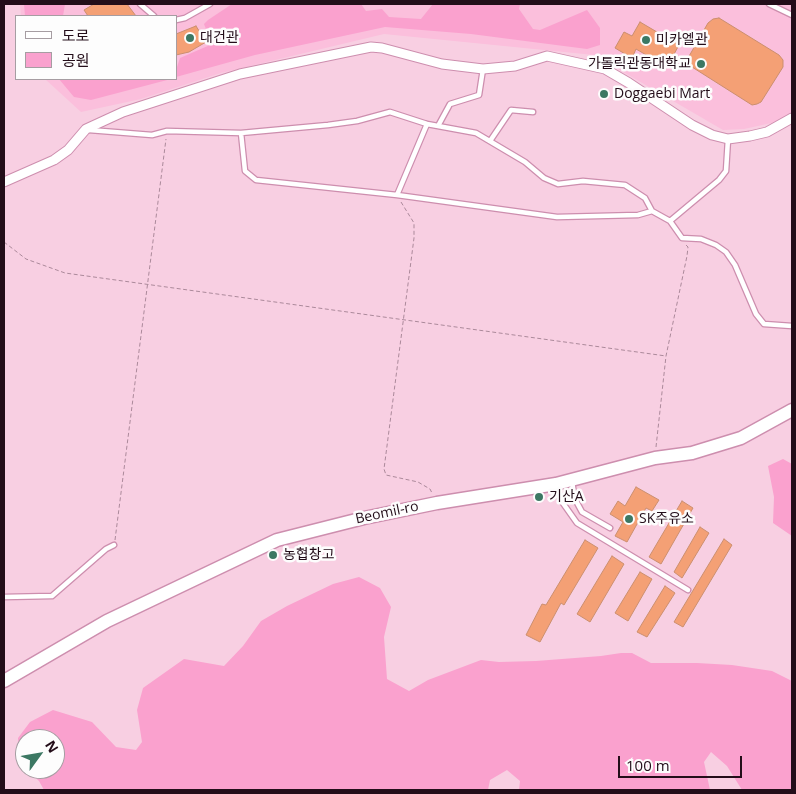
<!DOCTYPE html>
<html>
<head>
<meta charset="utf-8">
<style>
	body { margin:0 }
	#map { position:relative; width:796px; height:794px; overflow:hidden; background:#f8cfe2; font-family:"Open Sans","Noto Sans KR",sans-serif }
	canvas { display:block }
	.frame { position:absolute; inset:0; border:5px solid #230d19; pointer-events:none }
	.legend { position:absolute; left:15px; top:15px; width:162px; height:65px; box-sizing:border-box; background:#fdfdfd; border:1px solid #a69da2; margin:0; padding:6px 9px; list-style:none; font-size:15px; color:#230d19 }
	.legend li { display:flex; align-items:center; gap:10px; height:25px }
	.legend b { width:25px; border:1px solid #a69da2 }
	.north { position:absolute; left:15px; top:729px; width:50px; height:50px; box-sizing:border-box; background:#fdfdfd; border:1px solid #a69da2; border-radius:50%; rotate:58deg; font-size:14px; font-weight:700; line-height:20px; text-align:center; color:#230d19 }
	.north::after { content:''; display:block; margin:auto; width:18px; height:22px; background:#3c7863; clip-path:polygon(50% 0,100% 100%,50% 72%,0 100%) }
	.scale { position:absolute; left:618px; top:756px; width:124px; height:22px; box-sizing:border-box; border:2px solid #230d19; border-top:0; padding-left:6px; font-size:15px; line-height:18px; white-space:nowrap; color:#230d19; -webkit-text-stroke:4px #fdfdfd; paint-order:stroke }
</style>
</head>
<body>
<div id="map">
<canvas width="796" height="794"></canvas>
<div class="frame"></div>
<ul class="legend">
<li><b style="height:6px;background:#fff"></b>도로</li>
<li><b style="height:14px;background:#faa1ce"></b>공원</li>
</ul>
<div class="north">N</div>
<div class="scale">100 m</div>
</div>
<script>
const g = document.querySelector('canvas').getContext('2d');
g.lineJoin = 'round';
function fillPath(path, color) { g.fillStyle = color; g.fill(path, 'evenodd'); }
const shape = rows => new Path2D(rows.map(r => 'M' + r).join(''));
function strokePath(path, color, width, dash) { g.strokeStyle = color; g.lineWidth = width; g.lineCap = dash ? 'butt' : 'round'; g.setLineDash(dash || []); g.stroke(path); }
function drawText(font, color, halo, rows, align = 'center') {
  g.font = font + ' "Open Sans","Noto Sans KR",sans-serif'; g.lineWidth = 5; g.setLineDash([]); g.textBaseline = 'middle'; g.strokeStyle = halo; g.fillStyle = color; for (const [text, x, y, turn = 0] of rows) {
    g.save(); g.translate(x, y); g.rotate((+turn || 0) * Math.PI / 180); g.textAlign = isNaN(turn) ? turn : align; if (halo) g.strokeText(text, 0, 0); g.fillText(text, 0, 0); g.restore();
  }
}
fillPath(shape([
	[20,4,792,4,792,112,776,122,744,129,723,130,594,55,384,34,221,73,141,99,81,112,45,79,176,79,176,16,21,16]
]), '#fbbfdc');
fillPath(shape([
	[24,4,65,4,63,16,25,16],
	[232,4,361,4,366,11,382,9,389,17,421,19,433,4,520,4,519,9,533,29,540,30,587,10,600,28,600,45,587,49,471,34,385,27,255,55,176,77,176,70,180,58,210,45,210,39,204,24,208,20],
	[59,79,171,79,91,100,74,97],
	[783,459,792,464,792,536,773,523,774,497,768,466],
	[359,577,380,588,391,607,384,637,387,679,409,691,428,680,481,660,499,662,536,661,601,656,621,653,632,653,651,663,697,663,732,665,772,671,792,681,792,790,742,790,727,766,711,752,704,762,710,790,519,790,520,781,507,770,490,780,488,790,44,790,39,781,26,769,55,769,55,739,25,739,25,768,19,762,18,738,30,722,53,710,92,722,116,747,136,750,142,742,137,710,143,688,184,659,224,666,243,646,261,621,287,606,333,584]
]), '#faa1ce');
const building = shape([
	[94,4,127,4,136,16,88,16,84,10,94,4],
	[719,18,779,55,783,60,783,67,761,102,757,104,752,105,692,67,688,63,688,58,708,23,713,19,719,18],
	[640,22,679,45,667,67,636,49,632,58,615,48,624,32,632,36,640,22],
	[196,26,206,42,189,52,176,55,176,34,196,26],
	[636,487,659,500,652,511,646,508,627,542,615,536,623,522,610,514,618,501,625,506,636,487],
	[682,501,693,508,661,564,649,557,682,501],
	[700,527,709,533,682,578,674,572,700,527],
	[724,539,732,545,683,627,674,622,724,539],
	[585,540,598,548,564,605,561,603,540,642,526,635,542,604,546,605,585,540],
	[612,556,624,564,590,622,577,614,612,556],
	[640,572,652,579,628,621,615,613,640,572],
	[665,586,675,593,647,637,637,632,665,586]
]);
fillPath(building, '#f4a075');
strokePath(building, '#cb8f6f', 1);
const lane = shape([
	[140,4,154,16],
	[769,4,792,15],
	[176,20,185,18,210,4],
	[438,126,450,104,479,95,483,69],
	[89,130,152,135,167,131,241,133,245,171,256,180,397,195,557,217,638,215,652,211,670,221,682,238,701,239,716,245,726,252,735,265,756,314,764,324,792,326],
	[241,133,328,125,357,121,390,112,427,124,476,133,525,162,544,178,558,184,583,181,625,185,645,198,652,211],
	[490,141,511,110,533,112],
	[397,195,427,124],
	[670,221,719,180,726,171,728,139],
	[572,482,575,499,582,512,610,528],
	[556,485,560,499,577,523,688,590],
	[4,597,52,596,106,549,114,545]
]);
const street = shape([
	[4,182,54,160,68,150,86,129,123,112,240,74,371,47,382,48,442,64,483,69,515,66,547,56,605,69,629,83,692,125,712,135,728,139,750,136,767,132,792,118]
]);
const secondary = shape([
	[4,681,107,621,277,540,364,518,437,503,556,484,655,458,692,453,741,438,792,410]
]);
strokePath(lane, '#cd8eae', 7);
strokePath(street, '#cd8eae', 11);
strokePath(secondary, '#cd8eae', 15);
strokePath(shape([
	[401,202,414,223,414,238,384,469,386,475,418,482,430,489,432,493],
	[4,242,26,259,65,273,666,356],
	[656,447,666,356,687,256,688,247,686,245],
	[115,540,166,139]
]), '#ab899a', 1, [4, 2.5]);
strokePath(lane, '#fff', 4.5);
strokePath(street, '#fff', 9);
strokePath(secondary, '#fff', 12);
for (const [x, y, r, color] of [
	[190,38,5,"#3c7863"],
	[646,40,5,"#3c7863"],
	[701,64,5,"#3c7863"],
	[604,94,5,"#3c7863"],
	[539,497,5,"#3c7863"],
	[629,519,5,"#3c7863"],
	[273,555,5,"#3c7863"]
]) { const dot = new Path2D(); dot.arc(x, y, r, 0, 2 * Math.PI); g.fillStyle = color; g.fill(dot); strokePath(dot, '#fdfdfd', 2); }
drawText('14px', '#230d19', '#fdfdfd', [
	["대건관",200,38],
	["미카엘관",656,40],
	["가톨릭관동대학교",691,64,"right"],
	["Doggaebi Mart",614,94],
	["기산A",549,497],
	["SK주유소",639,519],
	["농협창고",283,555]
], 'left');
drawText('14px', '#230d19', '#fdfdfd', [
	["Beomil-ro",387,513,-12]
]);
</script>
</body>
</html>
